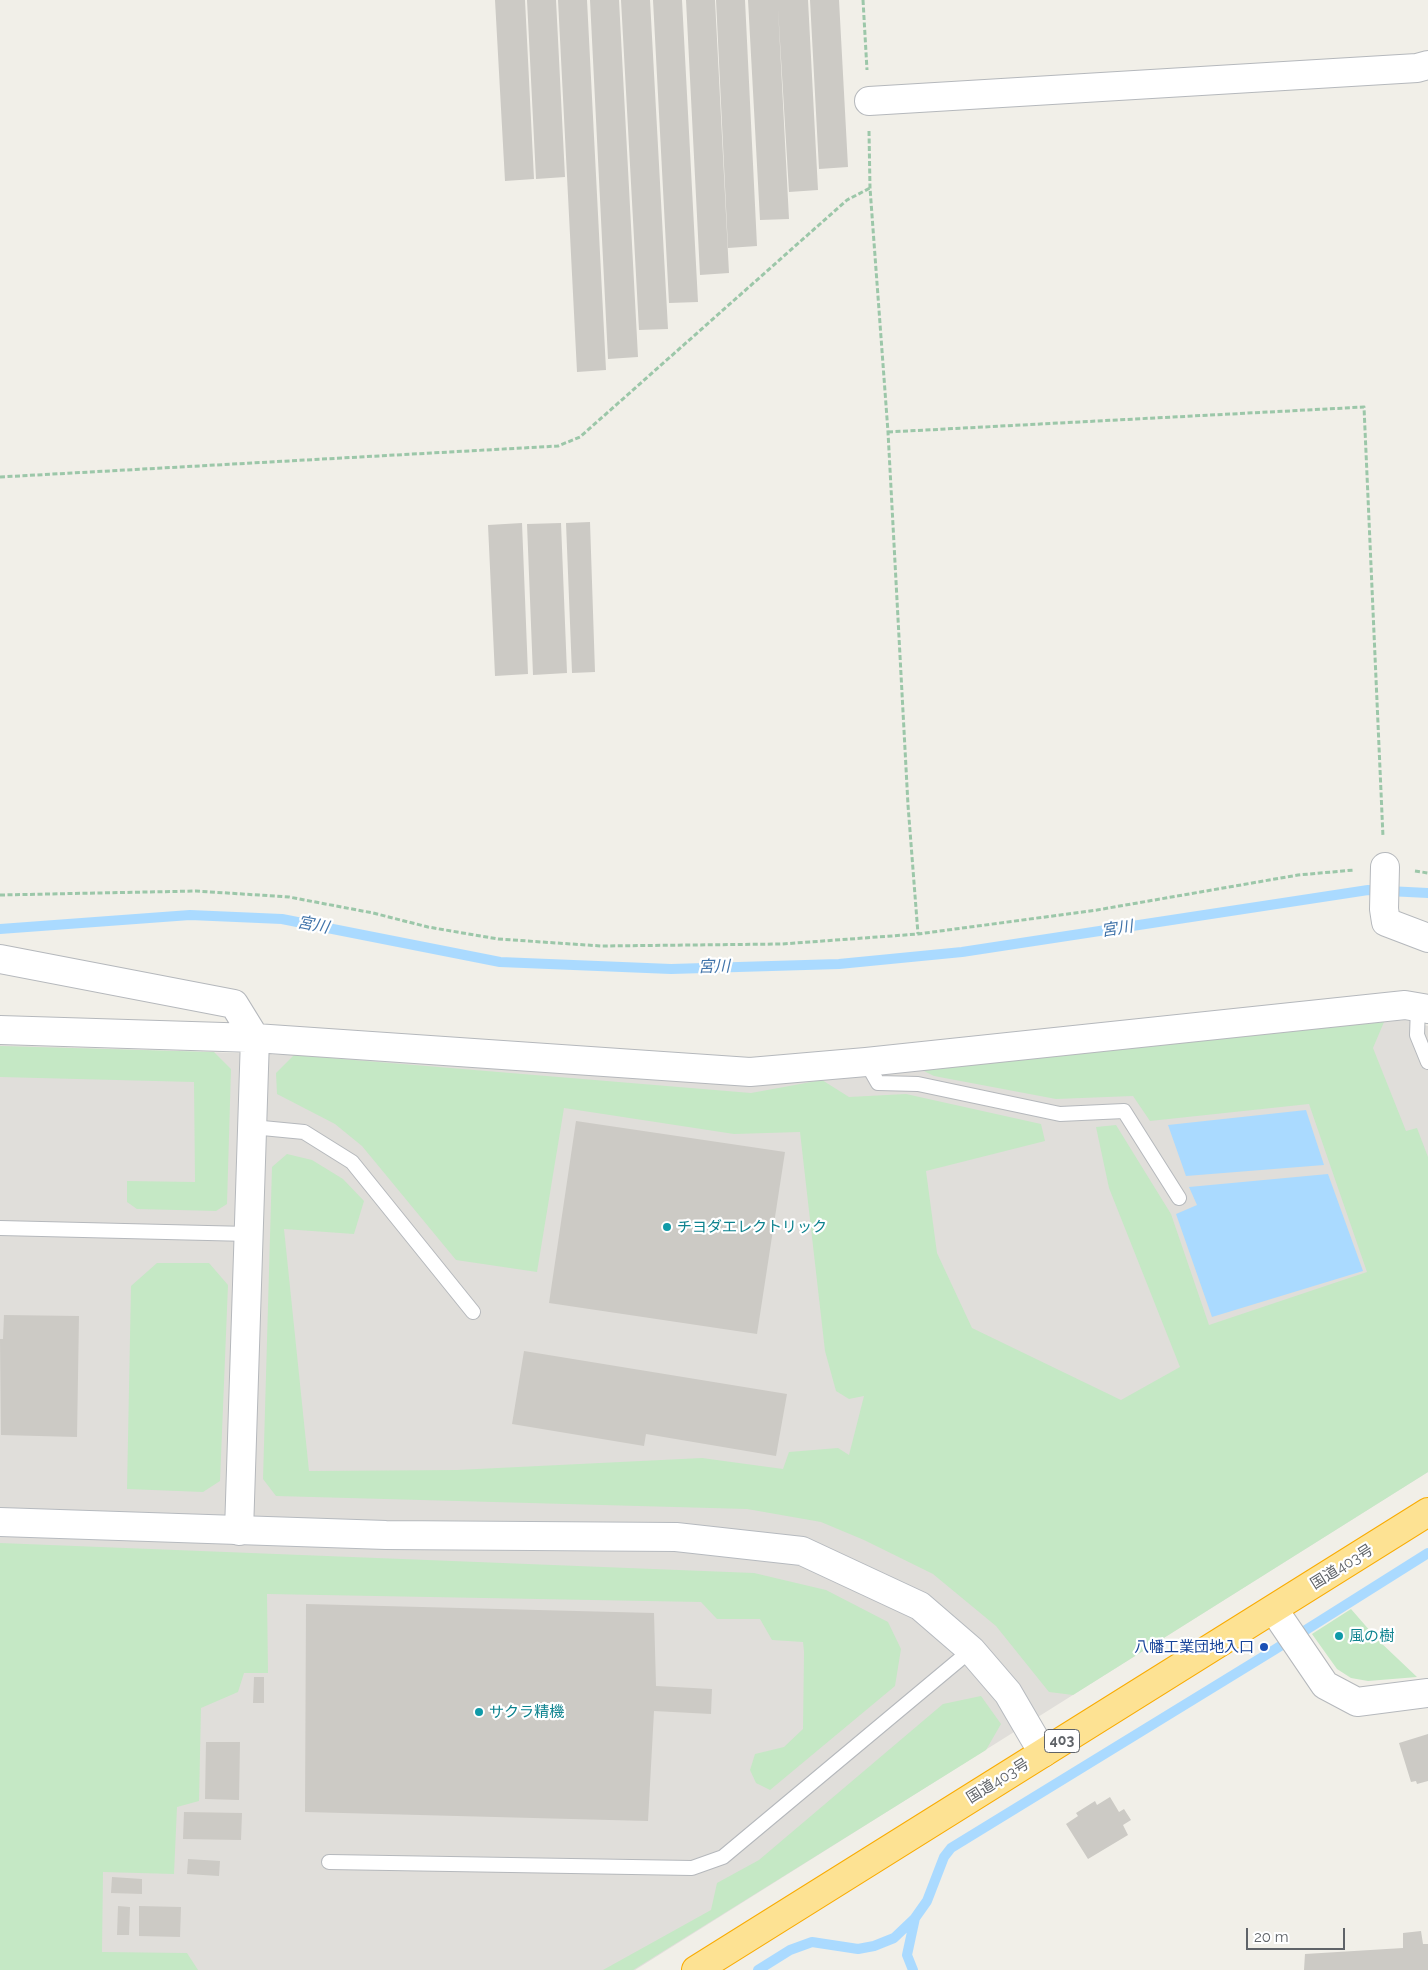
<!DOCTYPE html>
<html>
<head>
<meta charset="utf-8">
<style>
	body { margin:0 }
	#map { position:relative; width:1428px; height:1970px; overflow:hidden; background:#f1efe8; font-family:Raleway,sans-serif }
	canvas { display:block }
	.scale { position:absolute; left:1246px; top:1928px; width:99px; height:22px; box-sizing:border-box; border:2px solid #5f6368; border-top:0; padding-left:6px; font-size:15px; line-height:18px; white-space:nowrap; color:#5f6368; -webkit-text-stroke:4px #fff; paint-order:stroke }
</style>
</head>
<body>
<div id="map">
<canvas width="1428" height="1970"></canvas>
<div class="scale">20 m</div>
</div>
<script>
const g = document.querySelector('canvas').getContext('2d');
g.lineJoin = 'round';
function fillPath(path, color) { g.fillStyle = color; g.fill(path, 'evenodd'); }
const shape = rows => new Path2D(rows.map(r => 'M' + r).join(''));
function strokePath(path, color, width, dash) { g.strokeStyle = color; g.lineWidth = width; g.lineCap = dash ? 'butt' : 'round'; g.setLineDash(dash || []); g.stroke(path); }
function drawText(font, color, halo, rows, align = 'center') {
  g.font = font + ' Raleway,"Noto Sans JP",sans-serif'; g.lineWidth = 4.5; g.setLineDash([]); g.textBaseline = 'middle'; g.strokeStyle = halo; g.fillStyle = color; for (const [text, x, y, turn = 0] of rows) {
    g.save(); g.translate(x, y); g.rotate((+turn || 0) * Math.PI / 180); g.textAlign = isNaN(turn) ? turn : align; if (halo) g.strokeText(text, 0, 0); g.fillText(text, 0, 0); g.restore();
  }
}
fillPath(shape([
	[1405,1020,1428,1026,1428,1472,635,1970,0,1970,0,1045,294,1055,754,1084]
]), '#e0deda');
fillPath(shape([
	[1384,1022,1373,1048,1406,1131,1417,1128,1428,1157,1428,1472,1073,1695,1049,1692,996,1626,933,1574,864,1540,821,1522,747,1509,276,1496,263,1479,272,1167,287,1154,312,1160,343,1179,364,1201,354,1234,284,1229,309,1471,457,1470,702,1458,783,1469,789,1452,838,1448,849,1455,864,1396,849,1399,836,1391,825,1351,800,1132,734,1134,564,1108,537,1272,456,1260,362,1146,335,1124,277,1094,276,1073,294,1055,751,1093,822,1080,849,1097,906,1094,1041,1124,1045,1141,926,1171,937,1253,972,1328,1121,1400,1180,1367,1109,1188,1096,1127,1116,1125,1171,1214,1209,1325,1367,1272,1309,1104,1150,1121,1133,1096,1056,1099,934,1076,918,1068],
	[0,1046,214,1052,231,1069,227,1204,216,1211,137,1209,127,1202,127,1181,195,1182,194,1082,0,1077],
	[157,1263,209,1263,228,1285,220,1481,203,1492,127,1489,131,1286],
	[0,1543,754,1573,826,1590,888,1622,901,1649,895,1686,770,1790,756,1783,750,1770,755,1754,784,1747,803,1729,804,1652,803,1642,772,1640,760,1619,717,1619,701,1602,267,1594,268,1673,244,1673,238,1692,201,1708,199,1801,177,1807,174,1874,103,1872,102,1952,187,1953,198,1970,0,1970],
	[1351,1609,1378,1640,1417,1677,1368,1681,1351,1678,1337,1669,1312,1634],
	[981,1696,1001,1724,986,1750,633,1970,603,1970,711,1910,717,1883,759,1860,943,1704]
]), '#c5e8c5');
fillPath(shape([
	[1306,1110,1324,1165,1186,1176,1168,1125],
	[1328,1174,1363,1271,1212,1317,1176,1214,1197,1205,1189,1187]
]), '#aadaff');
strokePath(shape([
	[0,929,190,915,282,919,500,962,671,969,839,964,962,952,1368,890,1428,893],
	[758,1970,790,1950,812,1942,858,1949,874,1946,894,1938,915,1918,927,1901,944,1857,951,1848,1274,1650,1428,1553],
	[913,1970,907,1955,915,1918]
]), '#aadaff', 10);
fillPath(shape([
	[495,0,525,0,534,179,505,181],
	[527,0,556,0,565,177,536,179],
	[558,0,587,0,606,370,577,372],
	[590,0,619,0,638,357,608,359],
	[621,0,650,0,668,329,639,330],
	[653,0,682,0,698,302,669,303],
	[686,0,715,0,729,273,700,275],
	[716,0,745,0,757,246,728,248],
	[748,0,808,0,818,190,789,192,778,8,789,219,760,220],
	[810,0,839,0,848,167,819,169],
	[590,522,595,672,572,673,566,523],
	[522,523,528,674,495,676,488,525],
	[561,523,567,673,533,675,527,524],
	[576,1121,785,1152,757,1334,549,1303],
	[4,1315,79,1316,77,1437,1,1435,0,1339,3,1339],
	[524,1351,787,1394,776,1456,646,1434,644,1446,512,1424],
	[306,1604,654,1613,656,1686,712,1689,711,1714,654,1711,648,1821,305,1812],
	[254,1677,264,1677,264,1703,253,1703],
	[1428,1734,1428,1781,1417,1784,1416,1781,1411,1782,1399,1743],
	[206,1742,240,1742,239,1800,205,1799],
	[1110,1797,1119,1812,1124,1809,1131,1820,1123,1825,1128,1835,1088,1859,1066,1824,1078,1816,1076,1813,1095,1801,1097,1805],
	[184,1812,242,1813,241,1840,183,1839],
	[188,1859,220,1861,219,1876,187,1874],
	[112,1877,142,1879,142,1894,111,1893],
	[118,1906,130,1907,129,1935,117,1935],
	[139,1906,181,1907,180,1937,139,1936],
	[1421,1931,1423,1944,1428,1944,1428,1970,1304,1970,1305,1954,1403,1948,1403,1933]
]), '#cccac5');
const lane = shape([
	[1418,1007,1417,1035,1428,1062],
	[866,1062,878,1083,918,1084,1060,1114,1124,1111,1179,1198],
	[252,1127,304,1132,352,1162,473,1312],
	[0,1228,249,1234],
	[329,1862,692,1868,723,1857,971,1650]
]);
const street = shape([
	[869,101,1417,68,1428,65],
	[1385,867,1384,909,1386,922,1428,938],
	[0,959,234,1004,255,1038,0,1030],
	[239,1531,255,1038,750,1072,866,1062,1405,1005,1428,1009],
	[1274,1610,1325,1685,1357,1702,1428,1693]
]);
const secondary = shape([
	[0,1522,386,1535,676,1537,802,1551,920,1606,971,1650,1008,1693,1043,1753]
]);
const highway = shape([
	[696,1970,1428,1512]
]);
strokePath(lane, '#b5b8bc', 16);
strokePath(street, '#b5b8bc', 30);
strokePath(secondary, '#b6babf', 30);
strokePath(highway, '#f9ab00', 30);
strokePath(shape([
	[863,0,867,70],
	[869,131,870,188,888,432,908,805,918,934],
	[888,432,1364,407,1383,837],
	[0,477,558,446,580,437,847,200,870,188],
	[1415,871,1428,873],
	[0,895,196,891,289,897,373,913,428,927,498,939,601,946,782,944,918,934,1097,910,1298,875,1354,870]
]), '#9cc7a9', 3, [5, 2.5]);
strokePath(lane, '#fff', 14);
strokePath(street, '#fff', 28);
strokePath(secondary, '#fff', 28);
strokePath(highway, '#fde293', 28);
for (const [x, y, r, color] of [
	[667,1227,5,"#0f9aa8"],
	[1339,1636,5,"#0f9aa8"],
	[1264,1647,5,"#1a4fb4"],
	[479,1712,5,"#0f9aa8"]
]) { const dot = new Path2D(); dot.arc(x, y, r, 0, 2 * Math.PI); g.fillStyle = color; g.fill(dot); strokePath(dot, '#fff', 2); }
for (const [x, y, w] of [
	[1062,1741,35]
]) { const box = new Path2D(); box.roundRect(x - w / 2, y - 11.5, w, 23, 4); g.fillStyle = '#fff'; g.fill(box); strokePath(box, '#5f6368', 1); }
drawText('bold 14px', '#5f6368', null, [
	["403",1062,1741]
]);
drawText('15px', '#0d838f', '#fff', [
	["チヨダエレクトリック",677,1227],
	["風の樹",1349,1636],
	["サクラ精機",489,1712]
], 'left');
drawText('15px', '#5f6368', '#fff', [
	["国道403号",1342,1567,-32],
	["国道403号",998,1781,-32]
]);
drawText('15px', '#164399', '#fff', [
	["八幡工業団地入口",1254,1647]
], 'right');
drawText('italic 16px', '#4174aa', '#fff', [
	["宮川",313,925,11],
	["宮川",1117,929,-9],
	["宮川",714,967,-1]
]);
</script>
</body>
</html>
